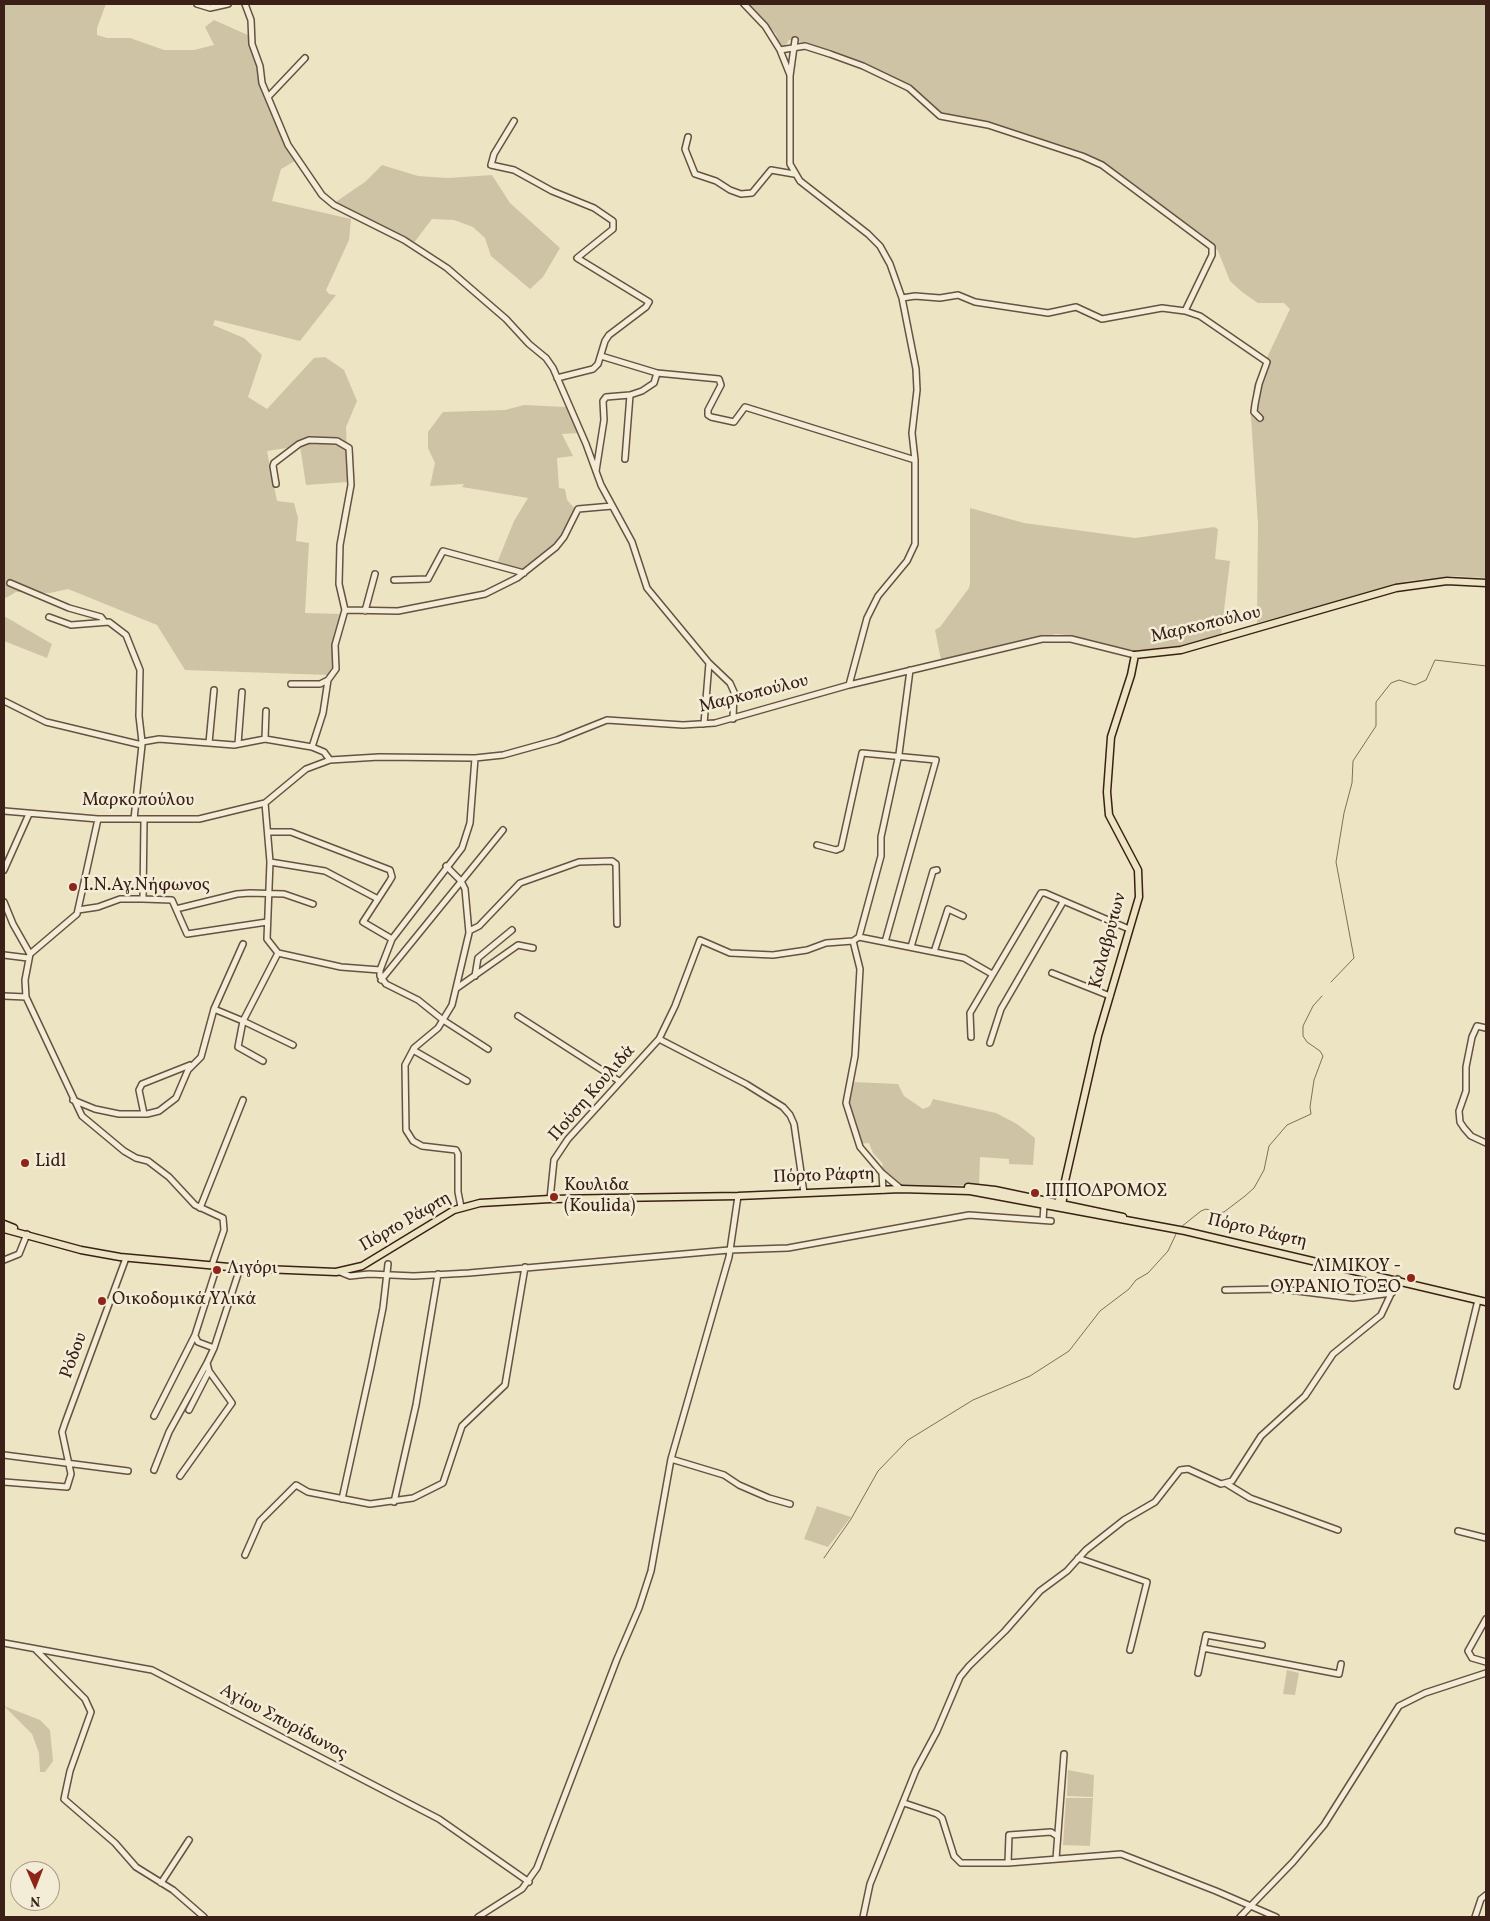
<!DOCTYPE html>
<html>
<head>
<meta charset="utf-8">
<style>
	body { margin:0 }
	#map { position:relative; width:1490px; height:1921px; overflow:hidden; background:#ede4c3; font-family:Vollkorn,serif }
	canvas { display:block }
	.frame { position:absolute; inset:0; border:5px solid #3a2016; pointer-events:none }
	.north { position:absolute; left:10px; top:1861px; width:50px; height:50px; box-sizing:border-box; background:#f3edd8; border:1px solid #a99b8a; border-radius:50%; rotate:179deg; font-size:14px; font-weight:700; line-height:20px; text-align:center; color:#3a2016 }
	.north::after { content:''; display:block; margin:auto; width:18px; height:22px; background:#8f2418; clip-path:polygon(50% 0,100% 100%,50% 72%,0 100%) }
</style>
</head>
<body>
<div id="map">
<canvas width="1490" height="1921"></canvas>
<div class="frame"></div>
<div class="north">N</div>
</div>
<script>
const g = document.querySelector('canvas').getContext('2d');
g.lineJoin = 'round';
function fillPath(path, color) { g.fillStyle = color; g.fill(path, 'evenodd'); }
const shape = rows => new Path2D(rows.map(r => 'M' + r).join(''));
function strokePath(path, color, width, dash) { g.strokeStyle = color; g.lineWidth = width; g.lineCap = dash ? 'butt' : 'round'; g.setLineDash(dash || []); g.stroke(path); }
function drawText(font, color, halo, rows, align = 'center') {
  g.font = font + ' Vollkorn,serif'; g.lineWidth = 5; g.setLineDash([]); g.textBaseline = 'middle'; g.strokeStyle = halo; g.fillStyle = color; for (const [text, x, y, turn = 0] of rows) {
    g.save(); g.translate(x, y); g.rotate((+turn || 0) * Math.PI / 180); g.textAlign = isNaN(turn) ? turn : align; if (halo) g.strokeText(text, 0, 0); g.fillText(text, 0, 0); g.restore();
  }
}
fillPath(shape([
	[4,4,106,4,97,28,97,35,107,38,130,38,164,50,194,50,214,45,205,27,214,20,250,36,252,51,257,62,263,89,295,161,281,169,272,201,351,219,349,240,326,290,329,294,336,295,300,341,215,320,213,325,244,338,262,355,248,397,267,409,314,358,325,357,344,370,357,401,346,427,348,482,306,485,300,446,267,451,277,501,294,503,298,518,296,541,309,543,305,613,342,614,333,641,334,662,329,675,185,670,157,625,68,589,50,593,16,592,4,599],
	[746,4,1486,4,1486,578,1451,576,1409,581,1257,623,1258,524,1251,417,1254,385,1290,309,1284,303,1258,303,1242,292,1230,281,1218,251,1204,236,1120,177,1075,152,938,113,909,85,850,58,795,40,789,40,786,45,779,47,776,34],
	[382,165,418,176,448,178,492,175,510,203,560,248,543,277,530,289,491,256,485,238,473,227,454,220,432,219,413,244,381,225,334,203,365,182],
	[524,405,566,407,579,433,562,434,573,456,557,458,559,488,565,489,567,500,575,509,568,525,557,543,525,571,497,563,514,521,528,498,462,487,464,484,430,486,435,463,428,448,428,432,443,412,505,410],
	[970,508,1024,523,1135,538,1214,527,1218,529,1215,559,1230,561,1221,635,1190,644,1138,652,1068,635,1056,634,941,660,935,630,940,627,969,588,970,583],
	[4,616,52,644,47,658,4,641],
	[853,1082,898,1084,904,1096,923,1109,930,1106,933,1099,996,1113,1017,1124,1035,1138,1033,1165,1009,1164,1009,1159,980,1157,979,1185,901,1187,881,1170,883,1164,873,1153,869,1143,859,1144,848,1103],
	[817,1506,851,1517,828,1547,804,1539],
	[1287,1670,1299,1673,1295,1695,1283,1694],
	[4,1706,40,1720,50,1730,53,1761,45,1772,40,1772,39,1753,32,1734],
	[1068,1770,1094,1775,1093,1797,1067,1796],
	[1066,1798,1093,1798,1090,1846,1063,1845]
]), '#cfc3a6');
strokePath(shape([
	[1331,982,1354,958,1336,862,1344,813,1352,783,1353,761,1376,726,1376,702,1391,683,1399,680,1415,685,1426,680,1435,660,1486,666],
	[1181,1227,1201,1211,1206,1209,1218,1213,1224,1212,1245,1196,1254,1188,1264,1170,1269,1146,1287,1125,1311,1114,1310,1107,1314,1080,1323,1056,1320,1051,1307,1042,1303,1036,1303,1026,1313,1006,1322,996],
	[824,1558,851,1519,878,1471,908,1440,973,1400,1030,1376,1069,1351,1100,1311,1129,1289,1136,1280,1148,1273,1168,1251,1177,1232]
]), '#816d5a', 1);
const minor = shape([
	[197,4,210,8,228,4],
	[245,4,251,20,252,44,260,66,262,83,288,145,322,195,334,205,404,240,447,268,506,319,529,344,546,358,553,368,586,444,601,485,632,542,647,588,709,663],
	[744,4,765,26,780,50,790,75],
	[795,40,790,76,790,164,800,181,868,234,880,246,890,264,902,298,916,369,917,390,912,433,915,460,915,544,907,561,878,596,867,618,849,685],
	[780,50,805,46,830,54,863,66,909,88,940,116,988,125,1082,156,1102,165,1212,247,1212,255,1185,311],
	[269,96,305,58],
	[514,121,494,154,491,165,514,170,552,191,594,208,613,221,613,229,577,258,649,302,646,307,609,335,605,341,598,364,593,369,557,378],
	[688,137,685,149,695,174,716,181,730,190,741,194,752,193,771,170,794,174],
	[902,298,915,296,940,298,958,295,975,302,1048,313,1076,307,1102,319,1162,308,1185,311,1200,316,1267,362,1259,384,1255,404,1254,412,1260,418],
	[601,356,657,373],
	[630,395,642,391,654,383,657,373,719,379,721,385,708,410,708,415,711,417,734,422,745,407,915,460],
	[596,471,604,420,603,401,606,397,630,395,625,459],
	[276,484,273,466,274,463,299,444,309,440,337,441,349,448,351,485,340,545,339,584,345,610,398,611,485,594,517,578,556,547,564,537,578,509,612,506],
	[394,580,428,579,443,551,524,573],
	[10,583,69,608,101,617,104,621],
	[365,611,375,574],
	[49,617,71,625,109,622,126,635,140,670,139,716,142,742],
	[291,684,320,684,328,680],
	[4,701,46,722,142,745,134,819],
	[704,724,709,663,730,683,734,692,733,719],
	[265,739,266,711],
	[209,743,214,690],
	[238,744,242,692],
	[142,745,142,742,159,739,234,745,265,739,312,747],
	[475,758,470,823,462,848,392,939,380,970,380,976,386,984,418,1000,443,1020,488,1049],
	[330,760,324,752,312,747,323,713,328,680,336,669,335,645,345,610],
	[4,811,98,819,199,819,265,803,306,769,330,760,379,757,475,758,503,755,557,740,607,720,683,725,715,723,849,685,1042,639,1071,639,1135,655],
	[98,819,77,914,30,954,25,980,26,997,82,1116,124,1151,136,1158,148,1161,169,1177,195,1205,223,1218,224,1230,212,1265],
	[268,832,291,832,390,870,392,877,389,882,363,922,392,939],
	[817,845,836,850,841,848,862,753,936,760,885,942],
	[270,862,325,871,378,899],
	[446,866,461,881,465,889,469,933,452,1005,438,1028,414,1048,405,1065,406,1130,413,1141,422,1146,456,1150,458,1154,458,1192,461,1207],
	[4,870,29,814],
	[143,899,172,900,187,934,267,922],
	[4,902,13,924,30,954],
	[176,909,237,894,250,893,284,894,313,904],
	[78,910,98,907,120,899,143,899,144,820],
	[469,931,479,926,520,883,579,862,612,861,616,864,617,924],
	[859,937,964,958,992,974],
	[853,941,859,937,881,856,881,837,899,754,910,670],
	[243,944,214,1009,243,1021,278,953,267,939,270,862,265,803],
	[911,947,933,871,937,870],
	[934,952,948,909,963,916],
	[278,953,341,967,380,970],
	[4,955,28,958],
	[1052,973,1110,996],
	[475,976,478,958,512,930],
	[381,980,503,830],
	[457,988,518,945,533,948],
	[4,996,26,997],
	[518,1016,619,1081],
	[1486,1028,1477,1026,1472,1037,1466,1067,1466,1091,1459,1111,1460,1122,1464,1128,1471,1136,1486,1143],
	[971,1037,970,1013,1041,893,1045,893,1129,929],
	[990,1043,1001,1009,1063,902],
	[413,1050,467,1081],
	[263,1061,238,1047,243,1021,293,1045],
	[73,1100,95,1109,119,1114,147,1114,159,1111,176,1098,188,1070,201,1057,214,1009],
	[144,1114,139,1090,142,1084,190,1065],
	[882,1173,883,1190],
	[804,1193,794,1124,790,1115,783,1107,746,1084,659,1039,675,1006,700,940,730,953,773,955,807,950,826,943,853,941,860,969,855,1056,846,1103,860,1147,882,1173,901,1189],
	[550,1199,554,1160,568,1139,659,1039],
	[200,1208,243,1100],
	[1043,1220,1044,1205],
	[4,1260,19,1254,27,1234],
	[340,1272,350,1276,369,1274,414,1276,469,1273,729,1250,788,1248,969,1215,1051,1221],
	[1225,1290,1281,1289,1353,1298,1392,1293],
	[195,1336,198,1342,214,1348,240,1268],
	[1457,1386,1478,1300],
	[189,1410,209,1371],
	[154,1416,195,1335,217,1266],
	[4,1455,128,1471],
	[671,1459,724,1475,739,1485,769,1498,790,1504],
	[154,1470,169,1432,207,1363],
	[180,1476,232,1403,209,1371,207,1363,214,1348],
	[4,1482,67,1487,71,1474,62,1432,65,1423,126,1258],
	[1227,1484,1250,1498,1338,1530],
	[342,1499,371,1367,383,1308,388,1264],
	[394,1502,416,1405,438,1274],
	[1458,1531,1486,1538],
	[245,1555,260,1521,296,1485,308,1492,370,1504,413,1498,443,1483,462,1426,505,1385,525,1267],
	[1078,1558,1147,1582,1130,1650],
	[1486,1619,1468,1651,1472,1658,1486,1662],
	[4,1643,152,1670,439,1819,529,1882],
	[1203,1648,1339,1674,1341,1664],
	[36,1650,85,1699,91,1712,70,1771,64,1799,115,1843,136,1867,173,1890,204,1917],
	[1198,1673,1206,1635,1262,1645],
	[904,1803,937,1814,942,1818,954,1856,961,1863,1008,1863,1121,1854,1216,1891,1276,1917],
	[1056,1859,1064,1754],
	[1008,1863,1009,1835,1051,1832,1057,1836],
	[161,1883,189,1840],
	[478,1917,522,1889,537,1868,617,1659,639,1608,651,1571,671,1459,729,1257,738,1196],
	[863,1917,870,1884,916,1770,937,1731,960,1677,969,1666,1005,1631,1040,1591,1067,1571,1086,1550,1124,1520,1155,1502,1180,1470,1188,1469,1221,1484,1232,1481,1261,1436,1305,1396,1333,1354,1381,1315,1398,1279],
	[1240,1917,1293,1862,1324,1825,1399,1706,1425,1693,1486,1673],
	[1475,1917,1481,1899,1486,1895]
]);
const major = shape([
	[968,1187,995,1190,1123,1217],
	[1057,1206,1064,1185],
	[1062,1208,1065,1181,1098,1036,1139,897,1138,870,1109,815,1107,792,1111,737,1131,675,1135,655,1181,650,1396,588,1447,581,1486,583],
	[4,1224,14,1228],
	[4,1229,81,1250,120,1257,240,1268,336,1272,362,1266,454,1210,480,1203,550,1199,738,1196,901,1189,970,1191,1185,1231,1486,1302]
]);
strokePath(minor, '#675141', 8);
strokePath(major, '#3a2016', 9);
strokePath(minor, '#f3edd8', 5);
strokePath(major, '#ede4c3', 6);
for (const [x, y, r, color] of [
	[73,887,5,"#8f2418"],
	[25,1163,5,"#8f2418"],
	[1035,1193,5,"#8f2418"],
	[554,1197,5,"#8f2418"],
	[217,1270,5,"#8f2418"],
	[1411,1278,5,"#8f2418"],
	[102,1301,5,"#8f2418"]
]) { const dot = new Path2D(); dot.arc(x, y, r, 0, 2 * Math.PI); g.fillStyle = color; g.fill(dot); strokePath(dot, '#f3edd8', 2); }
drawText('18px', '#3a2016', '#f3edd8', [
	["Μαρκοπούλου",1206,626,-13],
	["Μαρκοπούλου",754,695,-14],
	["Μαρκοπούλου",138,802],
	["Καλαβρύτων",1109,941,-75],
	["Πούση Κουλιδά",593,1094,-49],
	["Πόρτο Ράφτη",824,1177,-2],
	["Πόρτο Ράφτη",406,1223,-30],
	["Πόρτο Ράφτη",1257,1232,13],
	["Ρόδου",75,1356,-70],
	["Αγίου Σπυρίδωνος",283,1723,28]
]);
drawText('18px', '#3a2016', '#f3edd8', [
	["Ι.Ν.Αγ.Νήφωνος",83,887],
	["Lidl",35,1163],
	["Κουλιδα",564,1187],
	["(Koulida)",564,1208],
	["ΙΠΠΟΔΡΟΜΟΣ",1045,1193],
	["ΛΙΜΙΚΟΥ -",1401,1268,"right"],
	["ΟΥΡΑΝΙΟ ΤΟΞΟ",1401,1289,"right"],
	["Λιγόρι",227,1270],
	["Οικοδομικά Υλικά",112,1301]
], 'left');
</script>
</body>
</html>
